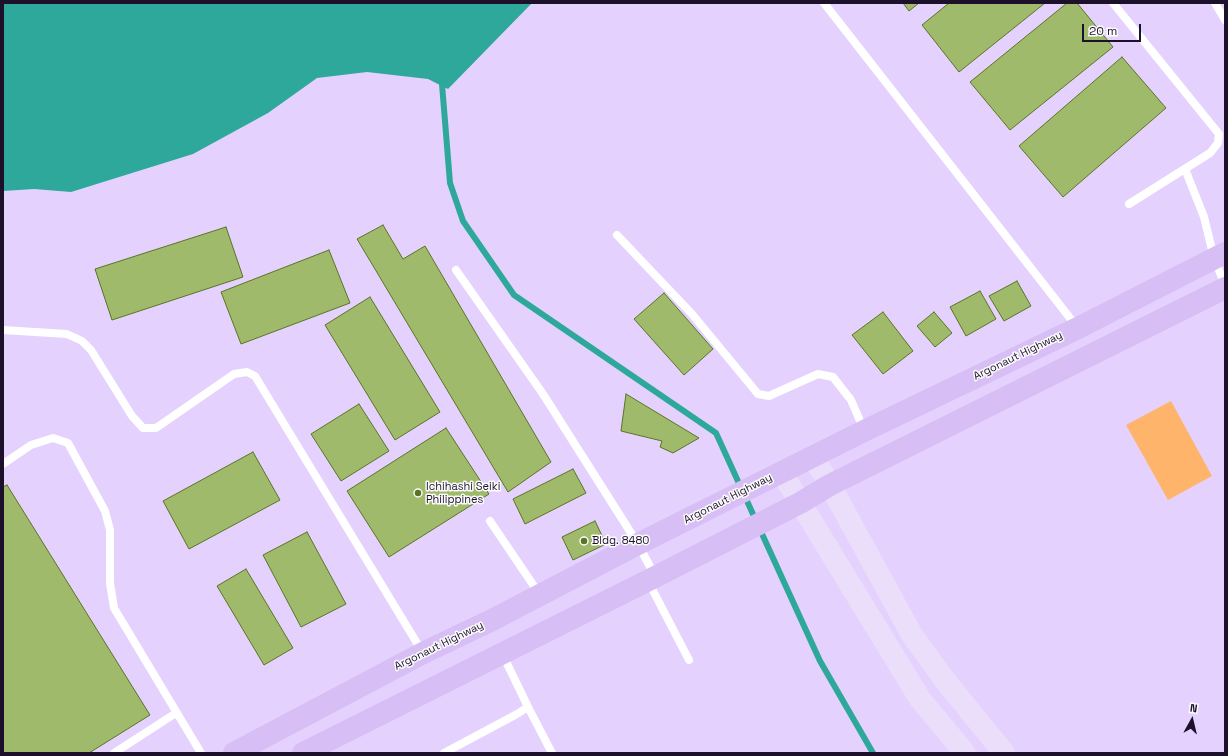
<!DOCTYPE html>
<html>
<head>
<meta charset="utf-8">
<style>
	body { margin:0 }
	#map { position:relative; width:1228px; height:756px; overflow:hidden; background:#e4d1fe; font-family:"Space Grotesk",sans-serif }
	canvas { display:block }
	.frame { position:absolute; inset:0; border:4px solid #1d102b; pointer-events:none }
	.north { position:absolute; left:1172px; top:700px; width:40px; height:40px; -webkit-text-stroke:3px #fcfcfc; paint-order:stroke; rotate:8deg; font-size:11px; font-weight:700; line-height:16px; text-align:center; color:#1d102b }
	.north::after { content:''; display:block; margin:auto; width:14px; height:18px; background:#1d102b; clip-path:polygon(50% 0,100% 100%,50% 72%,0 100%) }
	.scale { position:absolute; left:1082px; top:24px; width:59px; height:18px; box-sizing:border-box; border:2px solid #1d102b; border-top:0; padding-left:5px; font-size:12px; line-height:14px; white-space:nowrap; color:#1d102b; -webkit-text-stroke:3px #fcfcfc; paint-order:stroke }
</style>
</head>
<body>
<div id="map">
<canvas width="1228" height="756"></canvas>
<div class="frame"></div>
<div class="north">N</div>
<div class="scale">20 m</div>
</div>
<script>
const g = document.querySelector('canvas').getContext('2d');
g.lineJoin = 'round';
function fillPath(path, color) { g.fillStyle = color; g.fill(path, 'evenodd'); }
const shape = rows => new Path2D(rows.map(r => 'M' + r).join(''));
function strokePath(path, color, width, dash) { g.strokeStyle = color; g.lineWidth = width; g.lineCap = dash ? 'butt' : 'round'; g.setLineDash(dash || []); g.stroke(path); }
function drawText(font, color, halo, rows, align = 'center') {
  g.font = font + ' "Space Grotesk",sans-serif'; g.lineWidth = 3; g.setLineDash([]); g.textBaseline = 'middle'; g.strokeStyle = halo; g.fillStyle = color; for (const [text, x, y, turn = 0] of rows) {
    g.save(); g.translate(x, y); g.rotate((+turn || 0) * Math.PI / 180); g.textAlign = isNaN(turn) ? turn : align; if (halo) g.strokeText(text, 0, 0); g.fillText(text, 0, 0); g.restore();
  }
}
fillPath(shape([
	[1171,401,1212,476,1168,500,1126,425]
]), '#feb56b');
fillPath(shape([
	[3,3,532,3,448,89,428,79,367,72,317,78,268,113,193,154,71,192,34,189,3,191]
]), '#2da89b');
strokePath(shape([
	[442,84,450,183,463,221,514,295,716,433,820,661,873,753]
]), '#2da89b', 6);
const building = shape([
	[903,3,919,3,909,11,903,3],
	[949,3,1045,3,959,72,922,25,949,3],
	[1067,3,1077,3,1113,47,1010,130,970,82,1067,3],
	[1122,57,1166,108,1063,197,1019,146,1122,57],
	[383,225,403,259,425,246,551,462,508,492,357,239,383,225],
	[226,227,243,277,112,320,95,269,226,227],
	[329,250,350,303,241,344,221,292,329,250],
	[1017,281,1031,306,1004,321,989,296,1017,281],
	[980,291,996,319,966,336,950,307,980,291],
	[664,293,713,349,684,375,634,319,664,293],
	[370,297,440,412,395,440,325,325,370,297],
	[883,312,913,351,883,374,852,335,883,312],
	[934,312,952,333,935,347,917,326,934,312],
	[626,394,699,438,673,453,660,447,662,441,621,431,626,394],
	[359,404,389,451,341,481,311,434,359,404],
	[446,428,489,494,389,557,347,491,446,428],
	[253,452,280,500,189,549,163,501,253,452],
	[573,469,586,493,525,524,513,499,573,469],
	[7,485,150,715,89,753,3,753,3,487,7,485],
	[595,521,606,544,573,560,562,537,595,521],
	[307,532,346,604,301,627,263,555,307,532],
	[246,569,293,648,264,665,217,586,246,569]
]);
fillPath(building, '#a0ba6c');
strokePath(building, '#5b7324', 1);
strokePath(shape([
	[824,3,1077,327],
	[1113,3,1219,134,1218,143,1210,153,1129,204],
	[1215,3,1225,20],
	[1185,169,1204,217,1214,258,1225,285],
	[617,235,692,314,758,394,769,396,818,374,833,377,851,400,864,430],
	[456,270,543,394,638,544,655,576],
	[3,330,67,334,82,341,91,350,132,416,143,428,156,428,234,374,247,372,255,376,423,653],
	[3,464,31,445,53,438,68,443,105,511,110,530,110,583,114,608,201,753],
	[490,521,540,595],
	[648,581,689,660],
	[528,707,552,753],
	[114,753,176,713],
	[444,753,517,714,528,707,502,653]
]), '#fff', 8);
strokePath(shape([
	[813,457,830,485,912,635,947,683,1004,753],
	[782,473,920,699,965,753]
]), '#ebdefa', 22);
strokePath(shape([
	[234,753,423,653,492,620,638,544,864,431,1078,328,1225,253],
	[303,753,655,577,800,503,830,485,1225,288]
]), '#d7bef5', 22);
for (const [x, y, r, color] of [
	[418,493,4,"#5c7325"],
	[584,541,4,"#5c7325"]
]) { const dot = new Path2D(); dot.arc(x, y, r, 0, 2 * Math.PI); g.fillStyle = color; g.fill(dot); strokePath(dot, '#fcfcfc', 1.5); }
drawText('11px', '#1d102b', '#fcfcfc', [
	["Argonaut Highway",1018,356,-26],
	["Argonaut Highway",728,499,-27],
	["Argonaut Highway",439,646,-26]
]);
drawText('11px', '#1d102b', '#fcfcfc', [
	["Ichihashi Seiki",426,487],
	["Philippines",426,500],
	["Bldg. 8480",592,541]
], 'left');
</script>
</body>
</html>
